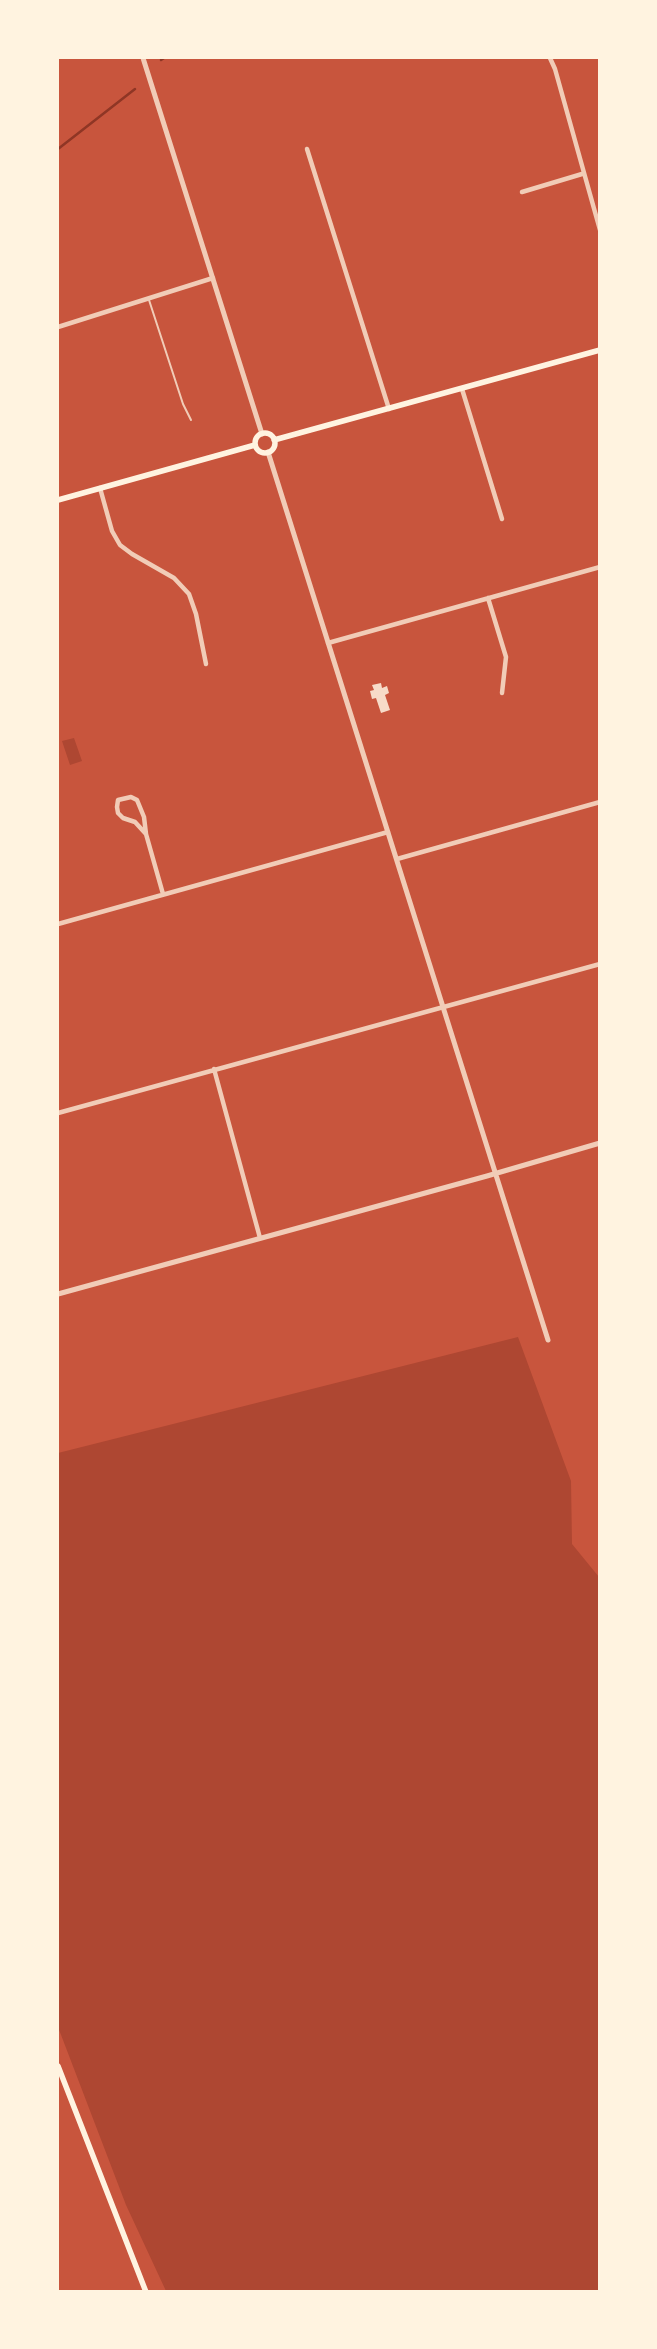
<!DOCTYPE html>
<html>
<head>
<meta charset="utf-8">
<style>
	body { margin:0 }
	#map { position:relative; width:657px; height:2349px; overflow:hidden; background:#c8553d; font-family:Commissioner,sans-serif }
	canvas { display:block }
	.frame { position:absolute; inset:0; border:59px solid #fff3e0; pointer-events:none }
</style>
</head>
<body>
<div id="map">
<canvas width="657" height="2349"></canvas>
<div class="frame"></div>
</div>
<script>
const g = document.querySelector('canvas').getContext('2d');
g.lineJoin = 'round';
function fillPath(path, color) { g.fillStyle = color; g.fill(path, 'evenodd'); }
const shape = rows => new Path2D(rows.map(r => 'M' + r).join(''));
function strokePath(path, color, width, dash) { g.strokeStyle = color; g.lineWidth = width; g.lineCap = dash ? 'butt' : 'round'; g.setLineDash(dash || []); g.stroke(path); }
fillPath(shape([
	[74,738,82,761,70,765,62,741],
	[518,1337,571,1481,572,1544,599,1577,599,2291,166,2291,126,2205,58,2027,58,1453]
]), '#ae4732');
strokePath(shape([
	[161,60,164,58],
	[58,149,135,89]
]), '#8f3625', 2.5);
fillPath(shape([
	[381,683,382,688,387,686,389,693,385,695,390,710,381,713,376,698,372,699,370,691,374,690,372,685]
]), '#f7dbc8');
strokePath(shape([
	[149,300,183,404,191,420]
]), '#f1ccb7', 2);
strokePath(shape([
	[550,58,555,69,600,230],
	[307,149,389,409],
	[522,192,582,174],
	[58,327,213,278],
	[462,389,502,519],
	[100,488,112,531,120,545,132,554,174,578,189,594,196,614,206,664],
	[488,598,506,657,502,693],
	[328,643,600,567],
	[146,834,135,822,123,818,118,813,117,807,118,800,131,797,137,800,144,817,146,834,163,894],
	[397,859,600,802],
	[58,924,388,832],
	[214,1069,260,1238],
	[58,1113,600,964]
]), '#f1ccb7', 4.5);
strokePath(shape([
	[143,58,262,434],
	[268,452,548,1340],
	[58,1294,487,1176,600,1143]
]), '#f1ccb7', 5);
strokePath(shape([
	'255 443a10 10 0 1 1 20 0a10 10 0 1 1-20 0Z',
	[274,440,600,350],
	[58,500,255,445],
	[58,2066,146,2292]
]), '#fff3e0', 5.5);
</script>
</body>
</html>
